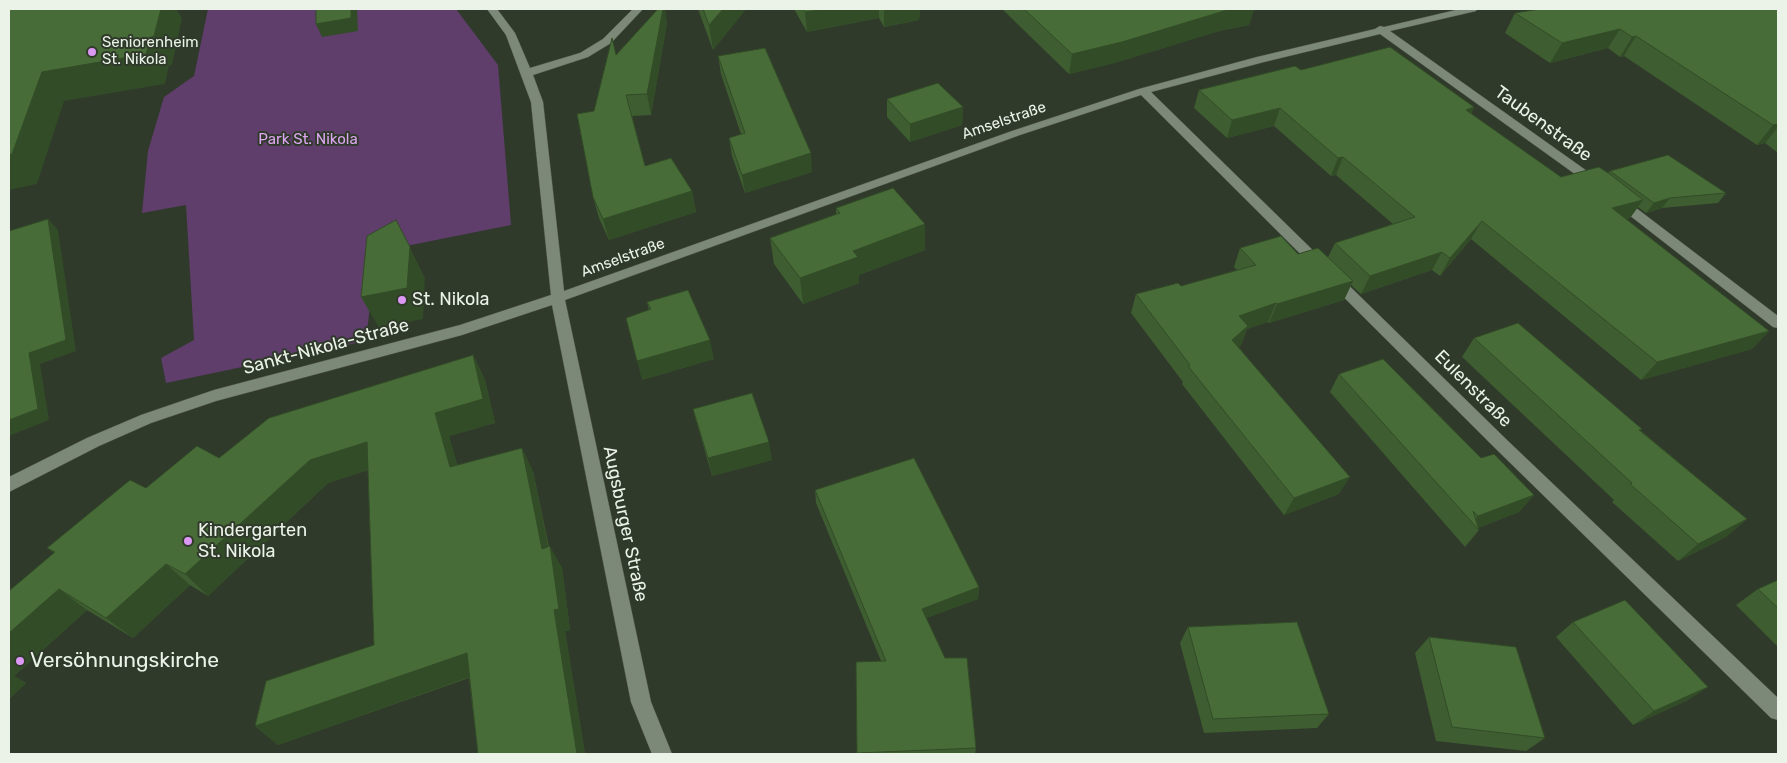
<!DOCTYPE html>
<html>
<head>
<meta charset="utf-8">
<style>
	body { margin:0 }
	#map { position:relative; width:1787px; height:763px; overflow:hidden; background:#303a2b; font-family:Rubik,sans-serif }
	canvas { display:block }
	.frame { position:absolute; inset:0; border:10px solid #ebf2e8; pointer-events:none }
</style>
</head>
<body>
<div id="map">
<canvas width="1787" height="763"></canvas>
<div class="frame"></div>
</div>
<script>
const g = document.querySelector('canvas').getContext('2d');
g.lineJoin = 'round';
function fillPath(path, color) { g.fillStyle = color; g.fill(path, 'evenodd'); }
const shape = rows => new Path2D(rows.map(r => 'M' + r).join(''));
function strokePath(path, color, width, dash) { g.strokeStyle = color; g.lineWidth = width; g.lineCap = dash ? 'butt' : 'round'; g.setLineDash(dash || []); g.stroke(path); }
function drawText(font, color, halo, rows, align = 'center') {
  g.font = font + ' Rubik,sans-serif'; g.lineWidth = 4; g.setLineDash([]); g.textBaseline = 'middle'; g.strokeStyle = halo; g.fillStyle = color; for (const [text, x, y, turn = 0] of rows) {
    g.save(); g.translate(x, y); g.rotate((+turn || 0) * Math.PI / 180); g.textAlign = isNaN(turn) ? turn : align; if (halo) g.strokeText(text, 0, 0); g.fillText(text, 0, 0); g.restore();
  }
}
fillPath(shape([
	[208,9,456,9,498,65,511,225,376,252,366,341,166,383,161,358,194,340,186,205,142,213,148,151,164,97,194,76]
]), '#5f3e6b');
const minor = shape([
	[487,9,497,9,515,33,530,68,580,53,603,39,633,9,643,9,611,43,588,57,533,75,543,102,564,291,1012,131,1139,89,1257,57,1375,29,1380,26,1384,27,1460,9,1477,9,1476,11,1390,31,1601,181,1603,184,1601,187,1593,187,1380,34,1264,62,1151,92,1508,441,1778,698,1778,720,1771,718,1496,449,1141,95,1020,135,565,300,651,702,672,754,652,754,631,702,552,305,462,335,216,401,151,423,99,446,9,492,9,477,87,438,141,415,214,390,460,325,551,295,531,102,506,35,487,9],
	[1619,197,1623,198,1778,316,1778,328,1773,327,1615,204,1613,201,1619,197]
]);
strokePath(minor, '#4e574b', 1);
fillPath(minor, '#7d8978');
fillPath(shape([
	[698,9,746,9,713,50],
	[794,9,923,9,920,9,919,20,884,27,879,18,807,32],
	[1002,9,1254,9,1249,25,1219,31,1118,62,1069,74],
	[1778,9,1778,153,1765,143,1757,145,1624,56,1620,57,1608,48,1550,63,1505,33,1515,13],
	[667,23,651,115,632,116,645,166,692,191,696,212,609,240,599,218,593,197,594,111,616,55],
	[718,56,812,172,745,193,732,156,729,138,741,134,721,74],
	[1301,70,1474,107,1471,114,1561,177,1608,173,1610,171,1726,193,1718,203,1662,208,1646,213,1638,207,1630,218,1626,219,1769,331,1752,349,1641,380,1471,239,1440,276,1432,270,1361,294,1351,285,1344,300,1269,323,1268,322,1247,329,1241,345,1239,347,1339,494,1284,515,1182,384,1183,382,1131,313,1136,294,1181,286,1237,270,1234,267,1240,248,1328,257,1335,243,1393,224,1336,175,1331,176,1274,126,1227,138,1194,108,1199,90],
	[887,99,963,107,962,125,910,142,887,117],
	[836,208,925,224,925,250,859,275,859,283,803,304,774,264,770,238,836,214],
	[647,302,714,359,642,380,649,310],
	[1474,338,1642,429,1640,430,1747,519,1726,537,1678,561,1612,502,1614,500,1462,357],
	[473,355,485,380,495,423,449,436,457,465,533,471,549,547,562,568,570,630,565,631,585,754,478,754,469,678,278,745,255,726,374,645,368,470,328,483,208,596,190,585,133,638,87,610,14,676,26,683,9,699,9,591,54,553,47,548,146,488],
	[1339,374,1481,458,1534,495,1519,512,1478,528,1479,530,1465,547,1330,392],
	[693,409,772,460,712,476,698,427],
	[815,490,979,587,978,599,926,618,976,748,975,754,857,754,856,662,881,661,816,503],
	[1778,580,1778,647,1736,605,1758,589],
	[1573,622,1708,687,1686,701,1633,725,1556,637],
	[1188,627,1329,714,1317,728,1204,733,1180,643],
	[1429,637,1545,738,1526,751,1436,741,1415,653]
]), '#3e5d30');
fillPath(shape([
	[161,9,176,9,182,18,172,65,169,66,165,84,64,101,37,184,9,190,9,155,42,72],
	[351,9,357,9,358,31,322,37,316,24],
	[663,9,665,9,667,23,651,115,647,94],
	[723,9,746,9,713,50,709,25],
	[824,9,879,9,879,18,807,32,805,12],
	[884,9,923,9,920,9,919,20,884,27],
	[1239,9,1254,9,1249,25,1219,31,1118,62,1069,74,1072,54,1224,11],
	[1620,29,1608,48,1550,63,1562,43],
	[1636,36,1624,56,1620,57,1632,37],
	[963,107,962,125,910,142,910,124],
	[1474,107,1465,125,1466,110],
	[1280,108,1274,126,1227,138,1232,120],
	[1778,124,1778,127,1765,143,1757,145,1773,125],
	[811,153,812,172,745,193,742,175],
	[1343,157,1336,175,1331,176,1338,158],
	[692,191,696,212,609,240,603,219],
	[1670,198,1662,208,1646,213,1654,203],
	[1643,200,1630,218,1600,227,1612,208],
	[48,219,58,230,76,351,40,364,49,420,9,436,9,420,29,353],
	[396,220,425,278,423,319,379,328,361,297],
	[1482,221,1471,239,1440,276,1450,258],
	[925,224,925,250,859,275,859,283,803,304,800,278,853,251],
	[1442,252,1432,270,1361,294,1370,276],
	[1353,281,1344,300,1269,323,1277,304],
	[1276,303,1268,322,1247,329,1241,345,1225,358,1239,316],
	[1769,331,1752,349,1641,380,1657,362],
	[710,340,714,359,642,380,637,361],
	[473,355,485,380,495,423,449,436,464,490,450,467,435,413],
	[367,442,383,465,328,483,208,596,185,574,310,460],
	[769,442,772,460,712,476,708,458],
	[522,448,533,471,553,571,542,549],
	[1350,477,1339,494,1284,515,1294,498],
	[1534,495,1519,512,1478,528,1473,523,1478,516],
	[1747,519,1726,537,1678,561,1698,544],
	[550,546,562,568,570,630,565,631,585,754,577,754,554,610],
	[166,564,190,585,133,638,106,618],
	[979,587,978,599,921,620,922,609],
	[59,589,87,610,14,676,26,683,9,699,9,633],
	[467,653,481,673,278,745,255,726],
	[1708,687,1686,701,1633,725,1654,711]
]), '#324c27');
const building = shape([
	[9,9,161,9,154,36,151,37,146,54,42,72,12,154,9,155,9,9],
	[316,9,351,9,351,18,316,24,316,9],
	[658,9,663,9,647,94,626,95,645,166,671,158,692,191,603,219,593,197,577,114,594,111,612,38,616,55,658,9],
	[703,9,723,9,709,25,703,9],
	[803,9,824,9,805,12,803,9],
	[1024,9,1239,9,1224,11,1122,42,1072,54,1024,9],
	[1540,9,1778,9,1778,124,1773,125,1636,36,1632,37,1620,29,1562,43,1515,13,1540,9],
	[1390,47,1474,107,1466,110,1561,177,1599,167,1611,175,1643,200,1612,208,1769,331,1657,362,1482,221,1450,258,1442,252,1370,276,1335,243,1415,217,1343,157,1338,158,1280,108,1232,120,1199,90,1295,66,1301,70,1390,47],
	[765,48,811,153,742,175,729,138,745,133,718,56,765,48],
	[938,83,963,107,910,124,887,99,938,83],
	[1668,155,1726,193,1670,198,1654,203,1610,171,1668,155],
	[893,188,925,224,853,251,858,257,800,278,770,238,840,213,836,208,893,188],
	[48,219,66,340,29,353,38,409,9,420,9,231,48,219],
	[396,220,410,247,407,288,361,297,367,236,396,220],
	[1281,236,1298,254,1318,248,1353,281,1277,304,1276,303,1239,316,1248,326,1232,340,1350,477,1294,498,1188,366,1190,365,1136,294,1178,283,1181,286,1256,265,1240,248,1281,236],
	[688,290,710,340,637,361,626,318,651,309,647,302,688,290],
	[1518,323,1642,429,1639,430,1747,519,1698,544,1630,484,1632,483,1474,338,1518,323],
	[473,355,483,399,435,413,450,467,522,448,542,549,550,546,559,609,554,610,577,754,478,754,467,653,255,726,266,681,374,645,367,442,310,460,185,574,166,564,106,618,59,589,9,633,9,591,55,552,47,548,130,480,146,488,197,446,219,458,269,418,473,355],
	[1383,359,1481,458,1494,454,1534,495,1478,516,1473,511,1479,530,1339,374,1383,359],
	[752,393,769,442,708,458,693,409,752,393],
	[914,458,979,587,922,609,945,658,967,658,976,748,857,753,856,662,886,661,815,490,914,458],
	[1778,580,1778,608,1758,589,1778,580],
	[1625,600,1708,687,1654,711,1573,622,1625,600],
	[1297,622,1329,714,1213,719,1188,627,1297,622],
	[1429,637,1516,647,1545,738,1452,727,1429,637]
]);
fillPath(building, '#486c38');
strokePath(building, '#324c27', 1);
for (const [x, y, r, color] of [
	[92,52,5,"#dc99f4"],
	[402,300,5,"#dc99f4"],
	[188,541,5,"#dc99f4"],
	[20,661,5,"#dc99f4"]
]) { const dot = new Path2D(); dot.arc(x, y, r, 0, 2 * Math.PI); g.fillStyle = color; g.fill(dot); strokePath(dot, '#303a2b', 2); }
drawText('15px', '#ebf2e8', '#303a2b', [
	["Seniorenheim",102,43],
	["St. Nikola",102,60]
], 'left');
drawText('15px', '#ebf2e8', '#303a2b', [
	["Amselstraße",1004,121,-19],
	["Amselstraße",623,258,-20]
]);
drawText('15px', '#dda6f1', '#303a2b', [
	["Park St. Nikola",308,140]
]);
drawText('18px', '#ebf2e8', '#303a2b', [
	["Taubenstraße",1543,124,36],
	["Sankt-Nikola-Straße",326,347,-15],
	["Eulenstraße",1473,389,45],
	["Augsburger Straße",625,524,78]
]);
drawText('18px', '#ebf2e8', '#303a2b', [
	["St. Nikola",412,300],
	["Kindergarten",198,531],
	["St. Nikola",198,552]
], 'left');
drawText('21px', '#ebf2e8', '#303a2b', [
	["Versöhnungskirche",30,661]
], 'left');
</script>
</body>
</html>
